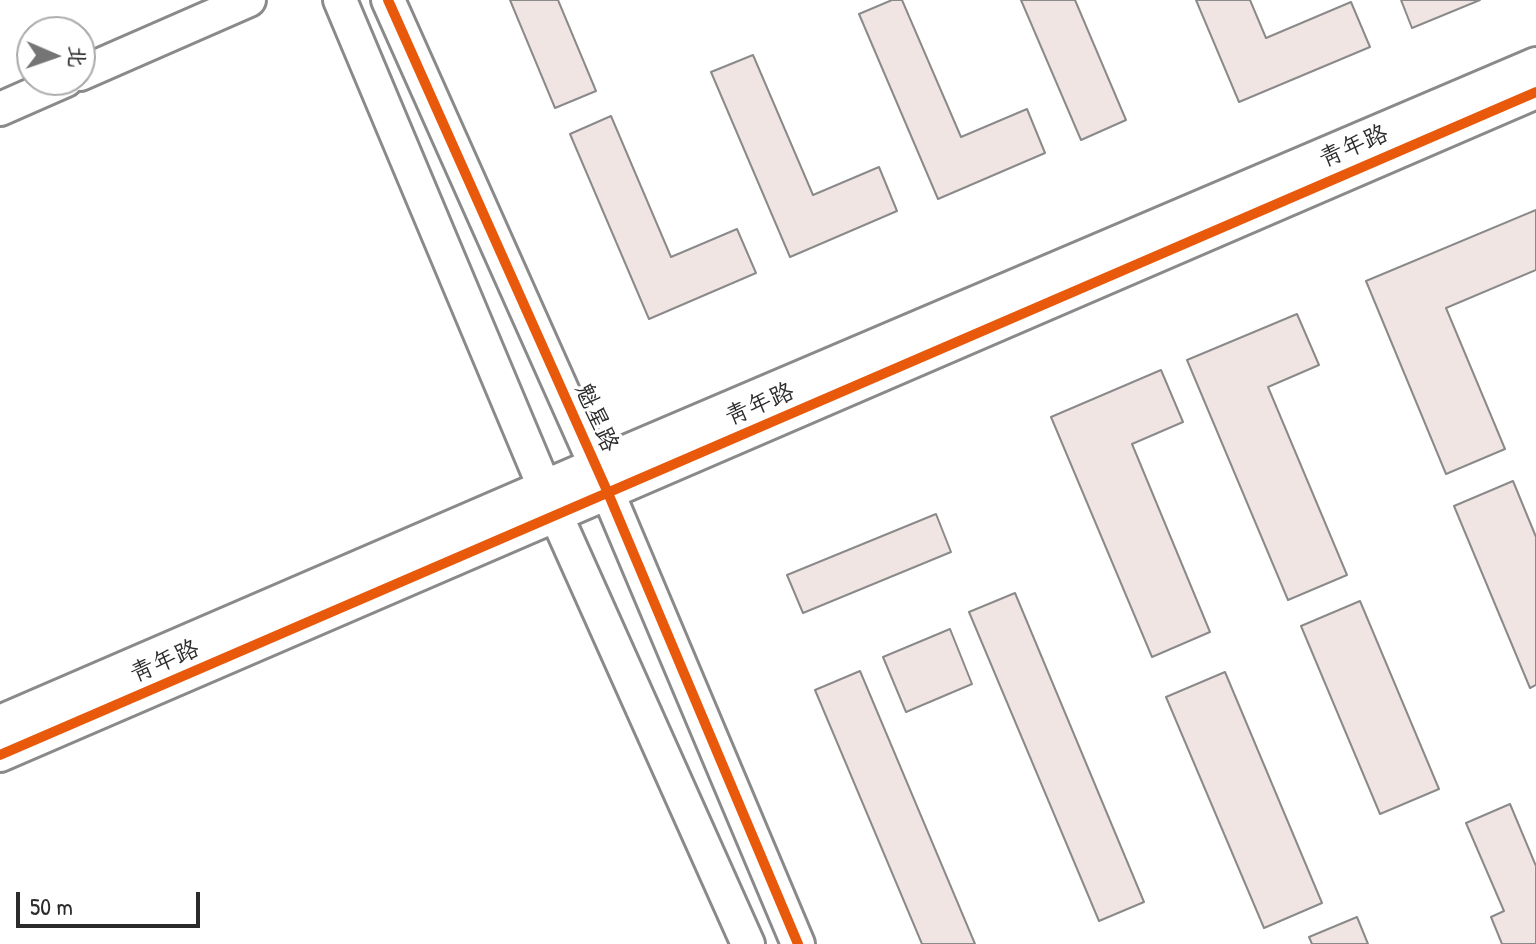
<!DOCTYPE html>
<html>
<head>
<meta charset="utf-8">
<style>
	body { margin:0 }
	#map { position:relative; width:1536px; height:944px; overflow:hidden; background:#fff; font-family:"Patrick Hand","LXGW WenKai TC",sans-serif }
	canvas { display:block }
	.north { position:absolute; left:16px; top:16px; width:80px; height:80px; box-sizing:border-box; background:#fff; border:2px solid #aaa; border-radius:50%; rotate:92deg; font-size:22px; font-weight:700; line-height:32px; text-align:center; color:#2b2b2b }
	.north::after { content:''; display:block; margin:auto; width:28px; height:36px; background:#757575; clip-path:polygon(50% 0,100% 100%,50% 72%,0 100%) }
	.scale { position:absolute; left:16px; top:892px; width:184px; height:36px; box-sizing:border-box; border:4px solid #2b2b2b; border-top:0; padding-left:10px; font-size:24px; line-height:28px; white-space:nowrap; color:#2b2b2b; -webkit-text-stroke:6px #fff; paint-order:stroke }
</style>
</head>
<body>
<div id="map">
<canvas width="1536" height="944"></canvas>
<div class="north">北</div>
<div class="scale">50 m</div>
</div>
<script>
const g = document.querySelector('canvas').getContext('2d');
g.lineJoin = 'round';
function fillPath(path, color) { g.fillStyle = color; g.fill(path, 'evenodd'); }
const shape = rows => new Path2D(rows.map(r => 'M' + r).join(''));
function strokePath(path, color, width, dash) { g.strokeStyle = color; g.lineWidth = width; g.lineCap = dash ? 'butt' : 'round'; g.setLineDash(dash || []); g.stroke(path); }
function drawText(font, color, halo, rows, align = 'center') {
  g.font = font + ' "Patrick Hand","LXGW WenKai TC",sans-serif'; g.lineWidth = 7; g.setLineDash([]); g.textBaseline = 'middle'; g.strokeStyle = halo; g.fillStyle = color; for (const [text, x, y, turn = 0] of rows) {
    g.save(); g.translate(x, y); g.rotate((+turn || 0) * Math.PI / 180); g.textAlign = isNaN(turn) ? turn : align; if (halo) g.strokeText(text, 0, 0); g.fillText(text, 0, 0); g.restore();
  }
}
const building = shape([
	[510,0,558,0,596,91,555,108,510,0],
	[892,0,902,0,961,137,1027,109,1045,153,938,199,859,14,892,0],
	[1021,0,1075,0,1126,120,1081,140,1021,0],
	[1196,0,1250,0,1266,38,1351,2,1370,47,1239,102,1196,0],
	[1401,0,1480,0,1412,28,1401,0],
	[753,55,813,195,879,167,897,211,790,257,711,72,753,55],
	[611,116,671,257,737,229,756,273,649,319,570,134,611,116],
	[1536,210,1536,270,1446,308,1505,449,1446,474,1366,281,1536,210],
	[1297,314,1319,365,1268,387,1347,575,1288,600,1187,360,1297,314],
	[1161,370,1183,422,1132,444,1210,632,1152,657,1051,417,1161,370],
	[1513,481,1536,537,1536,685,1530,688,1454,506,1513,481],
	[936,514,951,552,803,613,787,575,936,514],
	[1015,593,1144,902,1099,921,969,612,1015,593],
	[1360,601,1439,789,1380,814,1301,626,1360,601],
	[950,629,972,684,906,712,883,657,950,629],
	[860,671,975,944,922,944,815,690,860,671],
	[1225,672,1322,903,1264,928,1166,697,1225,672],
	[1510,804,1536,866,1536,944,1502,944,1491,917,1504,911,1466,823,1510,804],
	[1357,917,1368,944,1312,944,1309,937,1357,917]
]);
fillPath(building, '#f0e5e3');
strokePath(building, '#8a8a8a', 2);
const minor = shape([
	[340,0,556,515,748,944],
	[388,0,608,493,798,944],
	[80,74,249,0],
	[0,109,66,80],
	[0,722,595,465,1536,64],
	[0,755,1536,92]
]);
strokePath(minor, '#8a8a8a', 38);
strokePath(minor, '#fff', 32);
strokePath(shape([
	[388,0,608,493,798,944],
	[0,755,1536,92]
]), '#e8590c', 10);
drawText('24px', '#2b2b2b', '#fff', [
	["青年路",1354,147,-23],
	["青年路",760,405,-23],
	["魁星路",596,418,66],
	["青年路",165,662,-23]
]);
</script>
</body>
</html>
